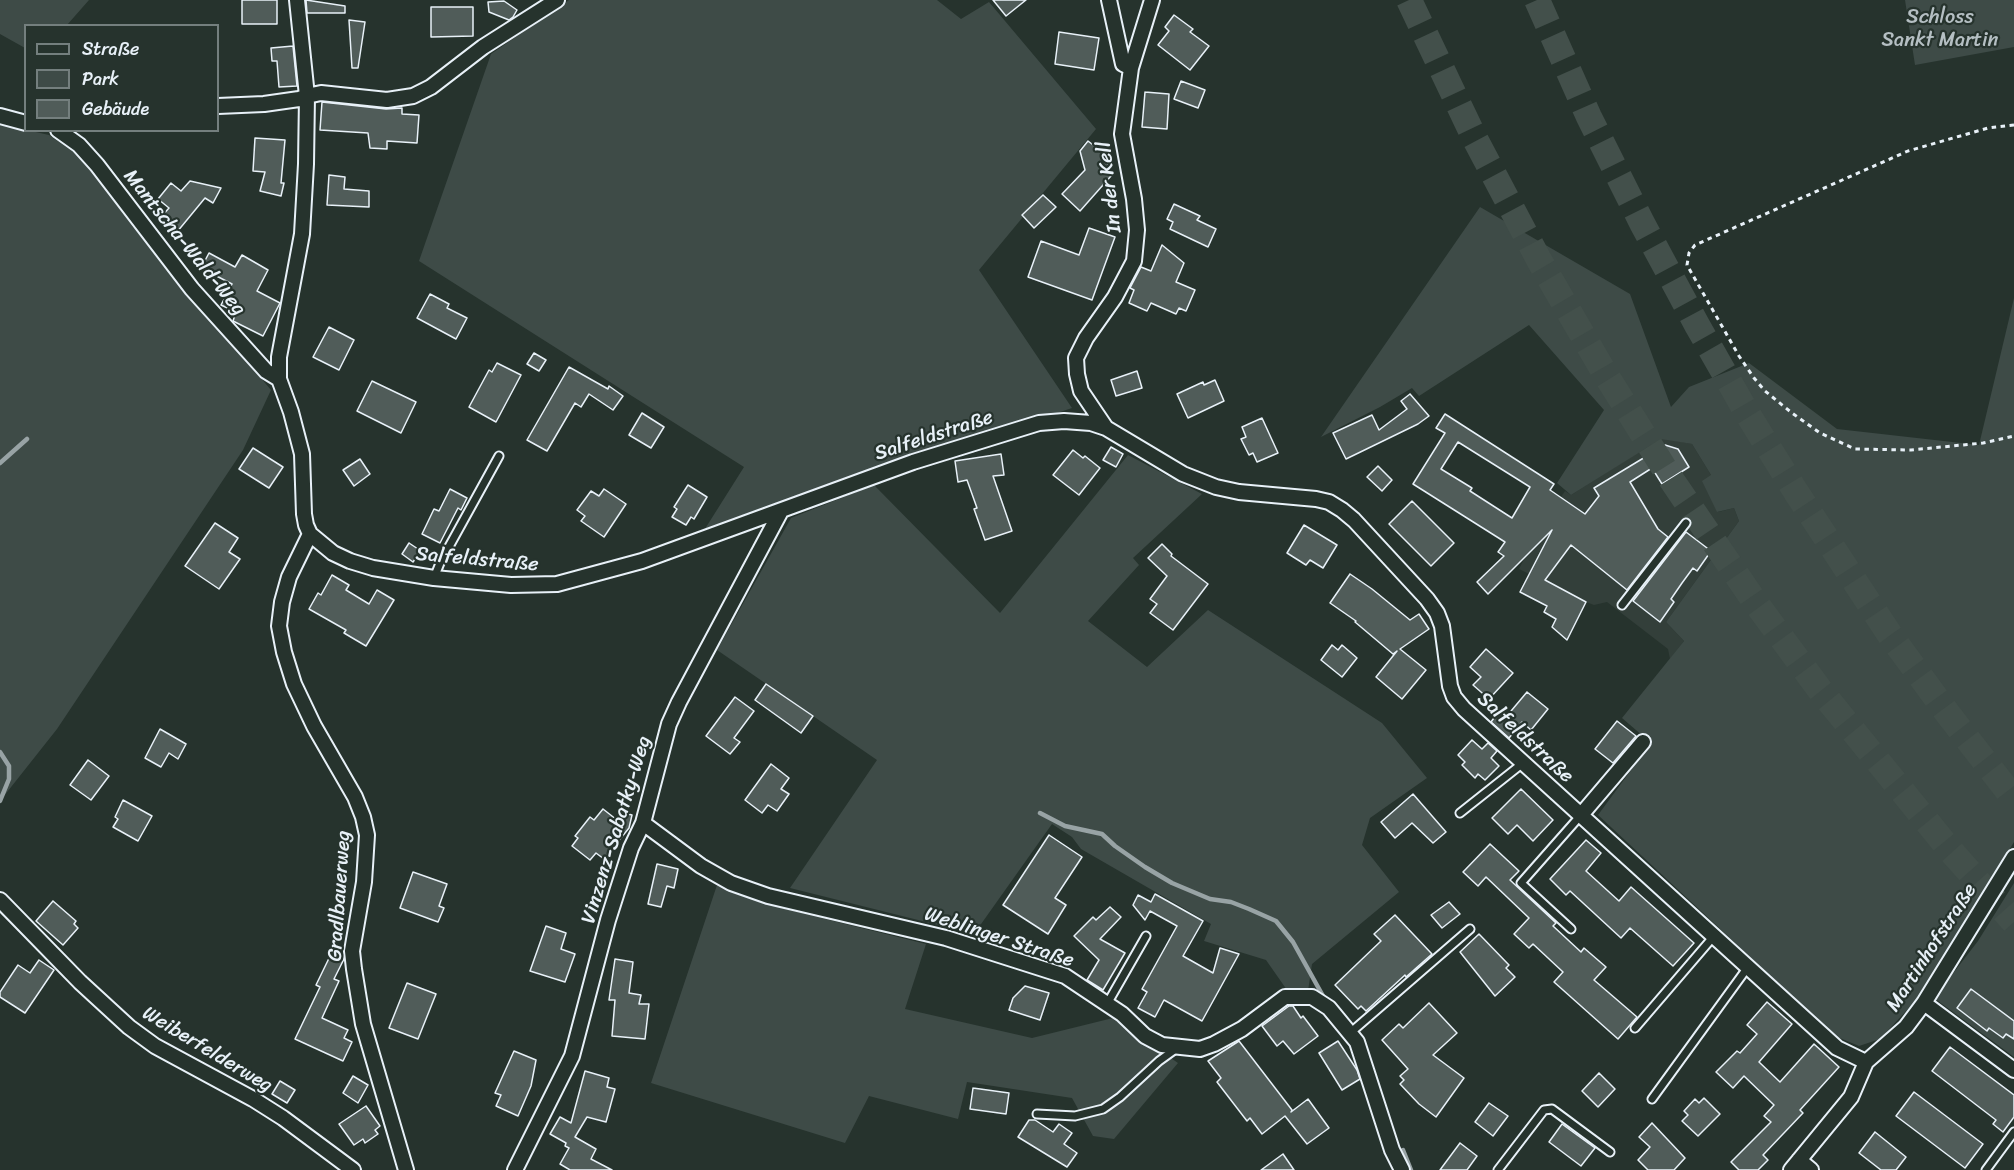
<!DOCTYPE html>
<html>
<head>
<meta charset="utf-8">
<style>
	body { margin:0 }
	#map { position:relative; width:2014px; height:1170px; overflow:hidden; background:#26332d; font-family:Sriracha,sans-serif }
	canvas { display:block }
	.legend { position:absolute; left:24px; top:24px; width:195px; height:108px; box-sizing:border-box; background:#26332d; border:2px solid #747f7e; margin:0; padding:8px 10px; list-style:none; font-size:18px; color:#e8f1f8 }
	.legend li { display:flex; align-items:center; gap:12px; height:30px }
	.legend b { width:30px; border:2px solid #747f7e }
</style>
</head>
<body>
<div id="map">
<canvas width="2014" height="1170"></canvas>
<ul class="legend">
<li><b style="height:8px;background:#26332d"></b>Straße</li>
<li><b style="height:16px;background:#3e4b47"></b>Park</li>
<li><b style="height:16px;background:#505c59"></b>Gebäude</li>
</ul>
</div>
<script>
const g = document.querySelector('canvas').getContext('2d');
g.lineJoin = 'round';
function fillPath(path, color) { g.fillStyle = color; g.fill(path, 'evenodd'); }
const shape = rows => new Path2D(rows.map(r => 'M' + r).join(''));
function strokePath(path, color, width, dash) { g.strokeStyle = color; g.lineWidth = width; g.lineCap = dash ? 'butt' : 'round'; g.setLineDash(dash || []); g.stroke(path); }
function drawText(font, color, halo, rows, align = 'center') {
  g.font = font + ' Sriracha,sans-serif'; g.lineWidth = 4.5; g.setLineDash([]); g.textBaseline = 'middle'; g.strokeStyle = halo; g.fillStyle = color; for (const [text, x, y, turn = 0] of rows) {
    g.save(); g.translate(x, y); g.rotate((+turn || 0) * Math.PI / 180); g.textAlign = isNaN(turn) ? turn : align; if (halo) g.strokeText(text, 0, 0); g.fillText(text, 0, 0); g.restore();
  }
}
fillPath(shape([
	[1661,438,1692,444,1711,475,1718,512,1734,508,1739,521,1666,622,1684,641,1670,659,1668,649,1607,602,1594,605,1586,602,1519,569,1539,529,1565,491,1571,495]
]), '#333f3a');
fillPath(shape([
	[0,0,89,0,67,25,26,26,25,48,0,34],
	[569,0,937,0,961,19,989,2,1096,129,979,270,1072,408,703,532,744,467,419,261,491,54],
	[1905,0,2014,0,2014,47,1915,65],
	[0,124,49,135,82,158,133,227,271,390,243,450,57,729,0,801],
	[1480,207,1630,294,1671,407,1689,387,1749,363,1837,429,1979,445,2014,298,2014,842,1920,996,1880,1039,1859,1046,1835,1036,1598,815,1651,743,1622,718,1684,641,1666,622,1739,521,1734,508,1717,512,1702,481,1711,475,1692,444,1661,439,1571,495,1557,483,1604,410,1529,325,1419,396,1412,388,1380,407,1321,437],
	[1128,455,1202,494,1133,558,1139,565,1088,621,1147,667,1208,610,1382,723,1427,778,1370,818,1362,845,1399,892,1312,964,1308,991,1287,990,1266,960,1204,941,1211,924,1081,849,1072,837,1052,824,974,934,790,888,877,760,717,650,791,518,874,485,1000,613],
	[2014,883,2014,1057,1934,998,1978,941],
	[717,885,781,908,926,944,905,1009,1032,1038,1113,1018,1178,1063,1114,1139,1093,1136,1072,1098,967,1082,958,1119,869,1096,845,1143,651,1083]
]), '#3e4b47');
strokePath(shape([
	[0,463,27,439],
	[0,752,9,766,9,779,0,801],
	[1040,813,1065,826,1102,834,1115,846,1145,867,1172,883,1210,899,1231,902,1249,909,1276,921,1293,942,1323,996],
	[1403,1150,1411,1170]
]), '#98a3a5', 4.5);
const building = shape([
	[242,0,277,0,277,24,242,24,242,0],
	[306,0,345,6,345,13,307,13,306,0],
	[993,0,1026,0,1006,16,993,0],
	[504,1,517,10,513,17,509,20,489,12,488,2,504,1],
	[431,7,473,7,473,36,431,37,431,7],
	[1174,15,1193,29,1190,32,1209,46,1190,70,1158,45,1169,31,1165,27,1174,15],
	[349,20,365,22,358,68,352,68,349,20],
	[1059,32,1099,38,1094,70,1055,64,1059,32],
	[293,46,297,86,279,87,277,61,272,61,271,48,293,46],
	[1181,81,1205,90,1198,108,1174,99,1181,81],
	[1145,92,1169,94,1167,129,1142,127,1145,92],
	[322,102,386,109,402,108,402,114,419,115,417,143,387,141,387,149,370,148,368,133,320,130,322,102],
	[255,138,285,140,281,183,284,183,281,196,260,191,265,172,253,171,255,138],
	[1088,141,1102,152,1105,151,1111,176,1080,211,1062,194,1085,170,1080,151,1088,141],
	[329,175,345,177,344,189,369,191,369,207,327,205,329,175],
	[190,181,221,188,213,203,205,198,177,232,160,218,169,208,158,199,171,183,181,191,190,181],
	[1043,195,1056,207,1034,228,1022,215,1043,195],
	[1174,204,1200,216,1197,220,1216,229,1208,247,1170,229,1173,222,1167,219,1174,204],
	[1089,228,1115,237,1092,300,1028,277,1041,241,1079,255,1089,228],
	[1162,245,1184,263,1176,282,1195,290,1186,311,1179,308,1176,314,1151,303,1147,311,1129,303,1134,290,1130,288,1141,267,1151,271,1162,245],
	[209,253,235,267,242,255,268,270,257,291,280,303,263,336,233,321,236,312,221,305,232,284,201,268,209,253],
	[430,294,449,304,447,308,467,318,456,339,417,318,430,294],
	[329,327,354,340,339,370,313,357,329,327],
	[534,353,546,360,539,371,527,364,534,353],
	[497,363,521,375,496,422,469,407,489,370,492,372,497,363],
	[569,367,608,389,609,386,623,396,613,410,589,394,581,407,575,403,547,451,527,440,569,367],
	[1137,371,1142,388,1116,396,1111,380,1137,371],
	[1215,380,1224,401,1188,418,1177,394,1203,382,1204,385,1215,380],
	[372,381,416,402,401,433,357,411,372,381],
	[1410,394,1429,416,1418,424,1346,459,1333,433,1372,415,1379,430,1407,409,1401,401,1410,394],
	[642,413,664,427,651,448,629,435,642,413],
	[1445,414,1554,484,1550,490,1585,514,1599,496,1594,488,1665,445,1678,449,1689,467,1662,484,1652,468,1630,482,1658,529,1668,537,1627,590,1571,545,1545,580,1586,602,1567,640,1552,627,1556,619,1544,612,1547,606,1520,592,1552,530,1488,594,1477,582,1504,556,1498,552,1505,542,1413,484,1445,433,1436,428,1445,414],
	[1458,442,1530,487,1512,518,1470,491,1472,488,1441,469,1458,442],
	[1262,418,1278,453,1257,462,1253,453,1249,455,1241,439,1246,437,1242,427,1262,418],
	[1111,447,1123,454,1116,467,1103,460,1111,447],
	[253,448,283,467,269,488,239,469,253,448],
	[1073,450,1083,458,1085,456,1100,468,1079,495,1053,475,1073,450],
	[1001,454,1004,475,993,476,1012,531,985,540,974,509,977,508,967,480,958,482,955,461,1001,454],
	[360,459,370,474,354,486,343,470,360,459],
	[1378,466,1392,480,1382,491,1367,477,1378,466],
	[688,485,707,497,694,519,691,517,686,525,672,517,677,509,674,507,688,485],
	[450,489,467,498,461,510,458,508,440,543,422,534,434,509,439,511,450,489],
	[604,489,626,504,604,537,581,521,585,516,577,510,591,491,599,496,604,489],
	[1412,501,1454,543,1431,566,1389,524,1412,501],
	[215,523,238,538,229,552,240,559,219,589,185,566,215,523],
	[1304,525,1337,545,1323,568,1310,560,1306,565,1287,553,1304,525],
	[1686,532,1711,551,1697,571,1693,568,1682,583,1671,599,1674,602,1660,622,1633,601,1686,532],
	[409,543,421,551,413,562,402,554,409,543],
	[1162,544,1172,554,1171,556,1208,584,1173,630,1150,613,1157,604,1150,599,1167,576,1148,558,1162,544],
	[1350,574,1372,589,1410,620,1419,614,1429,629,1400,649,1426,670,1402,699,1376,677,1397,651,1393,654,1355,622,1356,621,1330,603,1350,574],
	[332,575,349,585,346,590,369,604,377,590,394,600,366,646,344,633,346,630,309,609,318,593,321,595,332,575],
	[1332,645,1338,650,1342,645,1357,658,1342,677,1321,660,1332,645],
	[1486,649,1513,673,1489,699,1473,685,1481,677,1470,667,1486,649],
	[766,684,813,716,801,733,755,700,766,684],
	[1527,692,1548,709,1531,730,1522,722,1509,738,1491,722,1499,711,1506,717,1527,692],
	[735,697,754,711,734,738,740,742,730,754,706,736,735,697],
	[1617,721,1636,736,1613,763,1595,749,1617,721],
	[160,729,186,744,178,759,169,753,161,767,145,758,160,729],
	[1472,740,1482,749,1488,743,1497,751,1491,758,1499,766,1485,780,1478,774,1475,778,1462,765,1465,762,1458,755,1472,740],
	[88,760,109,776,91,800,70,785,88,760],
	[771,764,789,778,781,789,789,794,777,811,768,805,762,813,745,800,771,764],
	[1521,789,1553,820,1533,841,1517,825,1508,834,1492,818,1521,789],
	[1413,794,1446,832,1433,843,1412,823,1395,838,1381,822,1413,794],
	[123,800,152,816,138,841,113,827,118,819,115,817,123,800],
	[603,809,617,820,620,812,632,815,629,828,604,859,596,853,590,860,572,846,578,838,575,836,590,817,594,820,603,809],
	[1049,835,1082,857,1055,898,1066,905,1048,934,1003,905,1049,835],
	[1586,840,1601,853,1586,871,1619,901,1631,887,1694,943,1673,966,1630,928,1621,938,1570,891,1566,895,1550,879,1586,840],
	[1490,844,1519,871,1510,880,1556,923,1553,926,1581,952,1584,948,1606,967,1594,980,1637,1017,1618,1039,1554,982,1563,972,1533,944,1529,948,1514,934,1529,918,1486,877,1478,886,1463,872,1490,844],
	[657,864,678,869,674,888,667,886,661,907,648,904,657,864],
	[413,872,447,884,439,906,444,908,438,922,400,908,413,872],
	[1155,894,1203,921,1183,956,1213,973,1220,948,1239,954,1202,1021,1164,1000,1155,1017,1138,1008,1147,992,1142,989,1177,926,1150,911,1145,920,1133,905,1138,895,1151,902,1155,894],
	[53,901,76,921,74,924,78,928,63,945,36,921,53,901],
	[1449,902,1460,914,1442,928,1431,915,1449,902],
	[1110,907,1121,917,1100,939,1125,953,1103,990,1087,980,1099,960,1074,936,1093,917,1096,920,1110,907],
	[1395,915,1432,954,1406,977,1405,975,1366,1011,1361,1006,1358,1009,1335,985,1381,941,1374,934,1395,915],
	[546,926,566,933,561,949,575,954,565,982,530,971,546,926],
	[1479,934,1509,965,1506,968,1515,977,1495,996,1460,952,1479,934],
	[333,950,343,955,344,959,334,979,339,981,322,1018,348,1030,344,1038,352,1042,343,1061,295,1039,320,987,316,985,333,950],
	[615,959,633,962,629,993,641,995,639,1004,649,1004,645,1039,612,1036,615,1000,609,1000,615,959],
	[39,960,54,970,25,1013,0,997,0,992,18,965,30,973,39,960],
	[407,983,436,994,418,1039,389,1028,407,983],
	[1025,986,1049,993,1040,1020,1009,1010,1013,998,1025,986],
	[1971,989,2014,1021,2014,1039,2006,1034,2003,1038,1989,1028,1987,1031,1957,1008,1971,989],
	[1767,1002,1792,1024,1759,1062,1780,1082,1814,1044,1839,1067,1800,1110,1803,1113,1763,1155,1768,1160,1758,1170,1739,1170,1731,1162,1771,1122,1764,1116,1774,1105,1744,1076,1733,1088,1716,1072,1737,1051,1740,1053,1757,1034,1747,1025,1767,1002],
	[1429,1003,1457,1033,1433,1055,1464,1078,1436,1117,1419,1104,1400,1084,1404,1080,1400,1076,1408,1069,1382,1040,1399,1024,1403,1028,1429,1003],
	[1289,1006,1293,1006,1301,1018,1303,1016,1318,1036,1294,1054,1283,1041,1277,1046,1262,1026,1289,1006],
	[1239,1041,1292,1110,1291,1112,1308,1099,1329,1128,1307,1144,1285,1116,1262,1134,1250,1118,1247,1121,1217,1082,1221,1078,1208,1061,1239,1041],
	[1338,1041,1357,1070,1360,1079,1342,1090,1319,1053,1338,1041],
	[1950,1047,2014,1095,2014,1117,2003,1132,1993,1124,1996,1120,1932,1071,1950,1047],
	[514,1051,536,1060,531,1086,518,1116,496,1106,501,1095,495,1093,514,1051],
	[585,1071,609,1078,607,1087,615,1089,606,1122,587,1117,575,1137,596,1149,591,1159,612,1170,570,1170,560,1164,569,1148,565,1146,566,1143,550,1134,560,1117,571,1123,585,1071],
	[1599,1073,1615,1089,1598,1107,1582,1091,1599,1073],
	[353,1076,368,1085,358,1103,343,1093,353,1076],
	[280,1081,295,1090,287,1103,272,1094,280,1081],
	[973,1088,1009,1093,1006,1114,970,1109,973,1088],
	[1914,1092,1983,1144,1965,1168,1896,1116,1914,1092],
	[1704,1098,1720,1114,1698,1136,1682,1121,1688,1115,1684,1111,1695,1099,1699,1103,1704,1098],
	[1489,1103,1508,1116,1493,1136,1475,1122,1489,1103],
	[366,1106,380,1126,375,1130,378,1134,365,1143,363,1139,354,1145,339,1124,366,1106],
	[1029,1120,1035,1120,1053,1132,1059,1124,1072,1133,1064,1144,1077,1153,1067,1167,1018,1137,1029,1120],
	[1652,1123,1685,1158,1674,1170,1648,1170,1638,1160,1650,1147,1639,1137,1652,1123],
	[1562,1124,1595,1148,1581,1166,1549,1142,1562,1124],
	[1875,1132,1906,1157,1896,1170,1881,1170,1859,1153,1875,1132],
	[1460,1143,1477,1156,1467,1170,1440,1170,1460,1143],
	[1283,1154,1294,1170,1261,1170,1283,1154]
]);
fillPath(building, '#505c59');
strokePath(building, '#e8f1f8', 1.5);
strokePath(shape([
	[1409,0,1474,137,1539,260,1604,372,1671,479,1753,599,1820,690,1950,850,2014,922],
	[1537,0,1589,117,1642,223,1697,325,1747,413,1796,492,1890,635,1948,714,2014,799]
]), '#43504b', 26, [26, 13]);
const lane = shape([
	[434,578,440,563,499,456],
	[1622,605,1686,523],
	[1460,813,1523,763],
	[1571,929,1521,883,1581,815],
	[1107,1004,1146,936],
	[1635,1028,1714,936],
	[1350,1033,1470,929],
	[1652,1099,1748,967],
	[1037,1114,1075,1116,1103,1109,1120,1097,1159,1061,1177,1048],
	[1498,1170,1544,1110,1552,1109,1610,1152],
	[1986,1170,2014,1132]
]);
const street = shape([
	[297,0,307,96,321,93,387,100,413,96,431,87,483,47,557,0],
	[1109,0,1123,64,1131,68],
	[218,106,264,104,299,99,307,96,306,164,302,234,279,357,279,379,291,412,302,454,304,514,306,525,310,534,333,553,350,561,373,568,434,578,511,585,557,584,642,561,913,462,1039,423,1064,421,1091,423,1106,428,1183,474,1216,487,1239,492,1316,499,1329,502,1342,510,1354,520,1427,599,1437,613,1442,626,1450,686,1454,697,1464,709,1837,1048,1866,1062],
	[0,116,26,123],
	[58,130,79,145,97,165,192,289,266,371,279,379],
	[1106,428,1081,391,1077,374,1076,358,1086,338,1115,297,1134,261,1137,230,1134,199,1122,134,1131,68,1152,0],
	[310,534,289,577,282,602,279,626,284,652,294,684,314,726,355,797,363,817,367,835,364,882,352,951,354,969,363,1024,406,1170],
	[1581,815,1643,742],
	[643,823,701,866,731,883,768,896,946,938,1065,976,1122,1014,1145,1036,1162,1045,1200,1049,1214,1044,1242,1029,1285,997,1312,997,1329,1008,1357,1042,1392,1150,1402,1170],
	[0,900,80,982,129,1027,155,1046,253,1099,283,1118,353,1170],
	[1924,1003,2014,1070],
	[1799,1160,1811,1170],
	[515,1170,572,1056,608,920,631,848,643,823,669,724,679,702,781,511],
	[1791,1170,1851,1097,1866,1062,1906,1027,1924,1003,2014,857]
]);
strokePath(lane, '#e8f1f8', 11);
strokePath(street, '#e8f1f8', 18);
strokePath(shape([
	[2014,125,1988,128,1908,151,1695,245,1689,253,1687,265,1739,356,1754,378,1765,391,1792,413,1820,433,1855,449,1911,450,1983,443,2014,436]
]), '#e8f1f8', 3, [4.5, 4.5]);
strokePath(lane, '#26332d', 7);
strokePath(street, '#26332d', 14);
drawText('20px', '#b5bfc3', '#26332d', [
	["Schloss",1940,18],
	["Sankt Martin",1940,41]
]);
drawText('20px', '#e8f1f8', '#26332d', [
	["In der Kell",1110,187,-97],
	["Mantscha-Wald-Weg",184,243,51],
	["Salfeldstraße",934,436,-18],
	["Salfeldstraße",477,560,5],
	["Salfeldstraße",1525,738,43],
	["Vinzenz-Sabatky-Weg",617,830,-73],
	["Gradlbauerweg",340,896,-86],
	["Weblinger Straße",999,938,18],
	["Martinhofstraße",1932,948,-57],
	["Weiberfelderweg",207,1050,31]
]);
</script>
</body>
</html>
